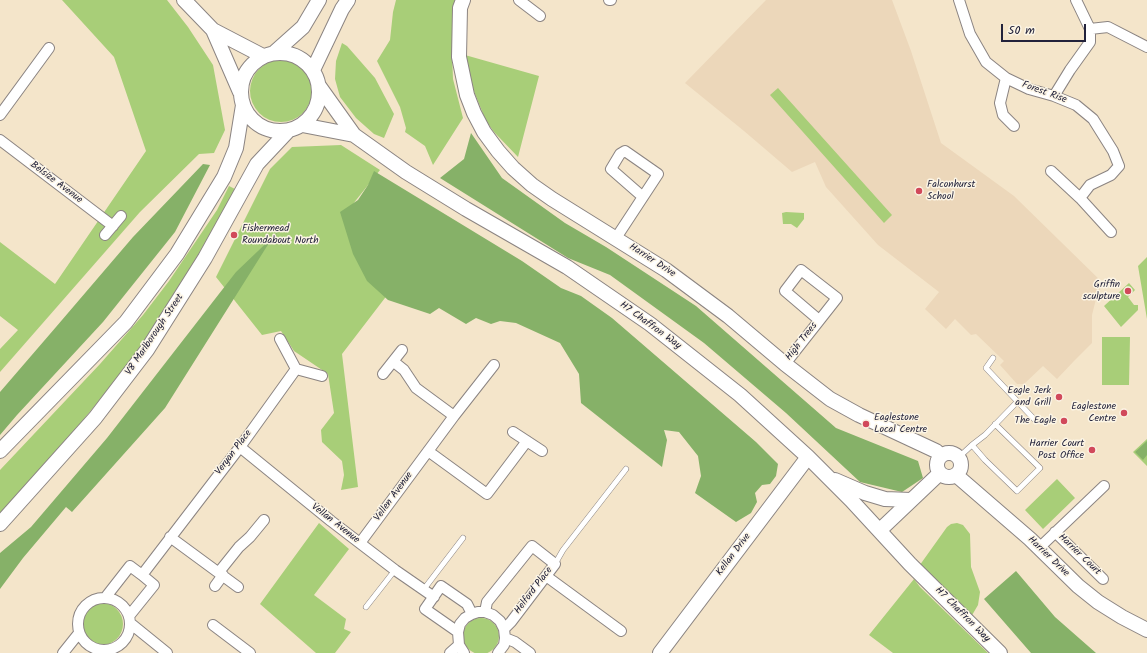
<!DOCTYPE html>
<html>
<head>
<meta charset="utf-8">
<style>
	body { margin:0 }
	#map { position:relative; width:1147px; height:653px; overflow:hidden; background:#f4e5ca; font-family:Kalam,sans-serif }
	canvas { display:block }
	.scale { position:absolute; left:1001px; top:24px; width:85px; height:18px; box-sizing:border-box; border:2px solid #22223b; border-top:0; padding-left:5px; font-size:12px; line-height:14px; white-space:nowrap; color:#22223b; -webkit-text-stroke:3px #fcf5e5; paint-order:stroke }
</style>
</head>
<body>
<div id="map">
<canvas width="1147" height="653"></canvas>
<div class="scale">50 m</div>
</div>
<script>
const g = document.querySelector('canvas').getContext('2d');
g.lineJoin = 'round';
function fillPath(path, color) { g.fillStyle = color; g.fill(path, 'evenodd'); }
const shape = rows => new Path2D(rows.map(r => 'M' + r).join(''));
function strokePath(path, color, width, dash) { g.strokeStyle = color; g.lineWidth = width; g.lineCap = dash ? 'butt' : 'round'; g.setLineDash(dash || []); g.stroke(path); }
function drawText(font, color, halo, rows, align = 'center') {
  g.font = font + ' Kalam,sans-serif'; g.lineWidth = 3; g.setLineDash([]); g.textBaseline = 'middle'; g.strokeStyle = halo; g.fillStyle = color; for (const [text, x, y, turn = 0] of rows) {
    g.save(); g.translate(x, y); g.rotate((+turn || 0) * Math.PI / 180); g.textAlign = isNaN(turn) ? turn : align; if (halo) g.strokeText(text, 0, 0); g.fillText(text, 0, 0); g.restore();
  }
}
fillPath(shape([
	[766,0,892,0,911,51,941,143,1014,196,1105,285,1098,291,1092,315,1092,343,1074,361,1057,379,1043,366,1024,384,1017,384,1000,365,1004,361,976,334,971,335,955,319,946,329,925,309,939,292,878,245,826,187,815,162,792,172,744,131,685,83]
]), '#ecd7ba');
fillPath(shape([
	[62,0,167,0,188,27,213,65,225,130,214,153,199,154,140,212,0,372,0,349,18,330,0,316,0,242,55,284,146,151,114,57],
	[396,0,458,0,452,53,453,79,463,118,433,165,425,146,405,132,406,128,400,107,377,61,390,40,393,12],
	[342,43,347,46,375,78,394,114,384,138,374,134,356,118,340,97,335,79,336,61],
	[465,55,539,76,518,157,494,132,486,121,473,89,467,68],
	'250 91a31 31 0 1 1 62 0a31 31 0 1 1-62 0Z',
	[778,88,892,215,884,223,770,95],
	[341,145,380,170,345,214,388,294,342,354,358,487,341,490,344,475,342,461,322,442,321,430,334,413,328,374,294,351,281,331,262,335,216,277,270,169,292,147],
	[229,186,237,190,202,252,156,325,115,381,52,458,0,517,0,470,100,364,143,315,169,281,217,210],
	[786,212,804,213,804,219,797,228,791,224,783,224,782,213],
	[1147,257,1147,319,1138,266],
	[1129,283,1135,290,1128,297,1134,305,1138,305,1138,310,1121,327,1104,306],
	[1102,337,1130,337,1129,385,1102,385],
	[1147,439,1147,466,1133,452],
	[1057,479,1075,498,1043,529,1025,510],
	[319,523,349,549,314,595,346,619,344,629,351,632,335,653,316,653,260,604],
	[957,523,963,525,970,534,971,567,980,592,978,605,968,622,917,569,947,527,951,524],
	[914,579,920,587,988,653,893,653,869,635],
	'81 624a21 21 0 1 1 42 0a21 21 0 1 1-42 0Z',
	'463 636a18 18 0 1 1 36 0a18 18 0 1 1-36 0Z'
]), '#a8ce78');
fillPath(shape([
	[471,133,502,178,565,223,606,247,696,306,836,428,918,461,923,478,902,492,860,482,786,413,704,343,610,275,568,258,440,178,464,159],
	[203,164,210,165,175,232,103,322,17,415,0,435,0,392,56,327,133,237],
	[374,171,522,261,561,288,581,296,612,318,756,442,778,464,776,476,770,484,762,485,755,493,757,502,751,513,736,522,695,493,701,476,698,456,679,432,664,430,667,440,662,467,581,403,579,374,560,343,516,323,500,321,491,324,476,318,466,324,439,308,430,314,388,300,367,281,353,254,340,212,358,200,368,185],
	[280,230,269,243,165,408,72,512,66,507,23,558,0,589,0,553,31,527,107,438,236,272],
	[1147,441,1147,455,1143,460,1135,452],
	[1016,571,1055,617,1096,653,1031,653,984,599]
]), '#86b168');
const lane = shape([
	[993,358,986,368,1034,419],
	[972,445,985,460,1017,491,1040,468,995,424],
	[959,457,972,445,985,435,1017,402],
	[555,564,563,550,626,469],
	[424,589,463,538],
	[366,607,395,570]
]);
const street = shape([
	[519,0,540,16],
	[609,0,611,0],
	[959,0,970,34,986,62,1006,78,1029,89,1054,96,1076,105,1093,119,1113,151,1119,166,1111,175,1090,185,1080,198],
	[1090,29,1108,27,1147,47],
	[1006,78,1000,103,1003,115,1014,126],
	[1054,96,1070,70,1090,42,1090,29,1076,0],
	[0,115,49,48],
	[0,140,113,226],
	[1051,171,1080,198,1111,232],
	[105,235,121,216],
	[616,238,658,174,625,151,620,154,611,169,643,197],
	[280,339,296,369,322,376],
	[394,362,404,370,416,388,454,416],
	[785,364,837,298,801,270,785,291,819,320],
	[383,374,402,350],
	[513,432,542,451],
	[240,447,331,521,395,570,434,597],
	[428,451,487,494,527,441],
	[1055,532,1103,579],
	[170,537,238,587],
	[360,543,454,416,494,365],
	[1039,548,1104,486],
	[219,572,239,547,250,537,264,520],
	[142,575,240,447,296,369],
	[546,576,621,631],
	[215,586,223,575],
	'78 624a26 26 0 1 1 52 0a26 26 0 1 1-52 0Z',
	[105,598,130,566,142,575,154,585,129,616],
	[485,612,487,602,532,546,555,564,511,622,504,629],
	[130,623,167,653],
	[213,625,250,653],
	[458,632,425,609,441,586,467,604,472,614],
	[505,638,515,642,530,653],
	[63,653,79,633],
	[450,653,459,645],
	[464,653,459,645,458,632,460,624,465,618,472,614,478,612,485,612,493,615,500,621,504,629,505,638,504,645,498,653]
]);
const secondary = shape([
	[184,0,213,30,263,56],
	[463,0,460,8,459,57,467,95,474,113,484,132,498,151,513,168,532,185,552,199,666,270,728,316,785,364,830,399,859,415,936,451,941,456],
	[213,30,240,92],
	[275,52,303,27,319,0],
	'241 92a39 39 0 1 1 78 0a39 39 0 1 1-78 0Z',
	[313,70,342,9,348,0],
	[319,86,354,135,406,172,466,209,567,267,650,324,740,395,808,457,851,500,910,564,1000,653],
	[302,125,354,135],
	[0,451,126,322,177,254,224,177,236,148,243,105],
	'937 465a12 12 0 1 1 24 0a12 12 0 1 1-24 0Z',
	[956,475,1030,539,1078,586,1098,602,1122,617,1147,630],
	[835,480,865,493,885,499,911,500],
	[0,524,95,418,147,350,205,258,257,164,288,131],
	[880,530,940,473],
	[660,653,808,457]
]);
strokePath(lane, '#8b8482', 6);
strokePath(street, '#8b8482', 12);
strokePath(secondary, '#8b8482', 16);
strokePath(lane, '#fff', 5);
strokePath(street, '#fff', 10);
strokePath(secondary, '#fff', 14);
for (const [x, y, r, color] of [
	[919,191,4,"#d1495b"],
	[234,235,4,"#d1495b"],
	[1128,291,4,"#d1495b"],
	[1059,397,4,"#d1495b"],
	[1124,413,4,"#d1495b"],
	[1064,421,4,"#d1495b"],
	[866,424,4,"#d1495b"],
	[1092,450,4,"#d1495b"]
]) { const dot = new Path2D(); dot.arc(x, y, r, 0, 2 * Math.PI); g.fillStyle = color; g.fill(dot); strokePath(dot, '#fcf5e5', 1.5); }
drawText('10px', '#22223b', '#fcf5e5', [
	["Forest Rise",1044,93,20],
	["Belsize Avenue",56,183,37],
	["Harrier Drive",652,261,33],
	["H7 Chaffron Way",650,326,36],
	["V8 Marlborough Street",155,335,-56],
	["High Trees",802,342,-52],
	["Veryan Place",234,453,-53],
	["Vellen Avenue",394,497,-54],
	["Vellan Avenue",335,524,38],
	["Kellan Drive",734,555,-53],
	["Harrier Court",1079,555,44],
	["Harrier Drive",1048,557,44],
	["Helford Place",534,591,-53],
	["H7 Chaffron Way",962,615,45]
]);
drawText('10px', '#22223b', '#fcf5e5', [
	["Falconhurst",927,185,"left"],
	["School",927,197,"left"],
	["Fishermead",242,229,"left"],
	["Roundabout North",242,241,"left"],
	["Griffin",1120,285],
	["sculpture",1120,297],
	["Eagle Jerk",1051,391],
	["and Grill",1051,403],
	["Eaglestone",1116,407],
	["Centre",1116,419],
	["Eaglestone",874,418,"left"],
	["Local Centre",874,430,"left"],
	["The Eagle",1056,421],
	["Harrier Court",1084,444],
	["Post Office",1084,456]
], 'right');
</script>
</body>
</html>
